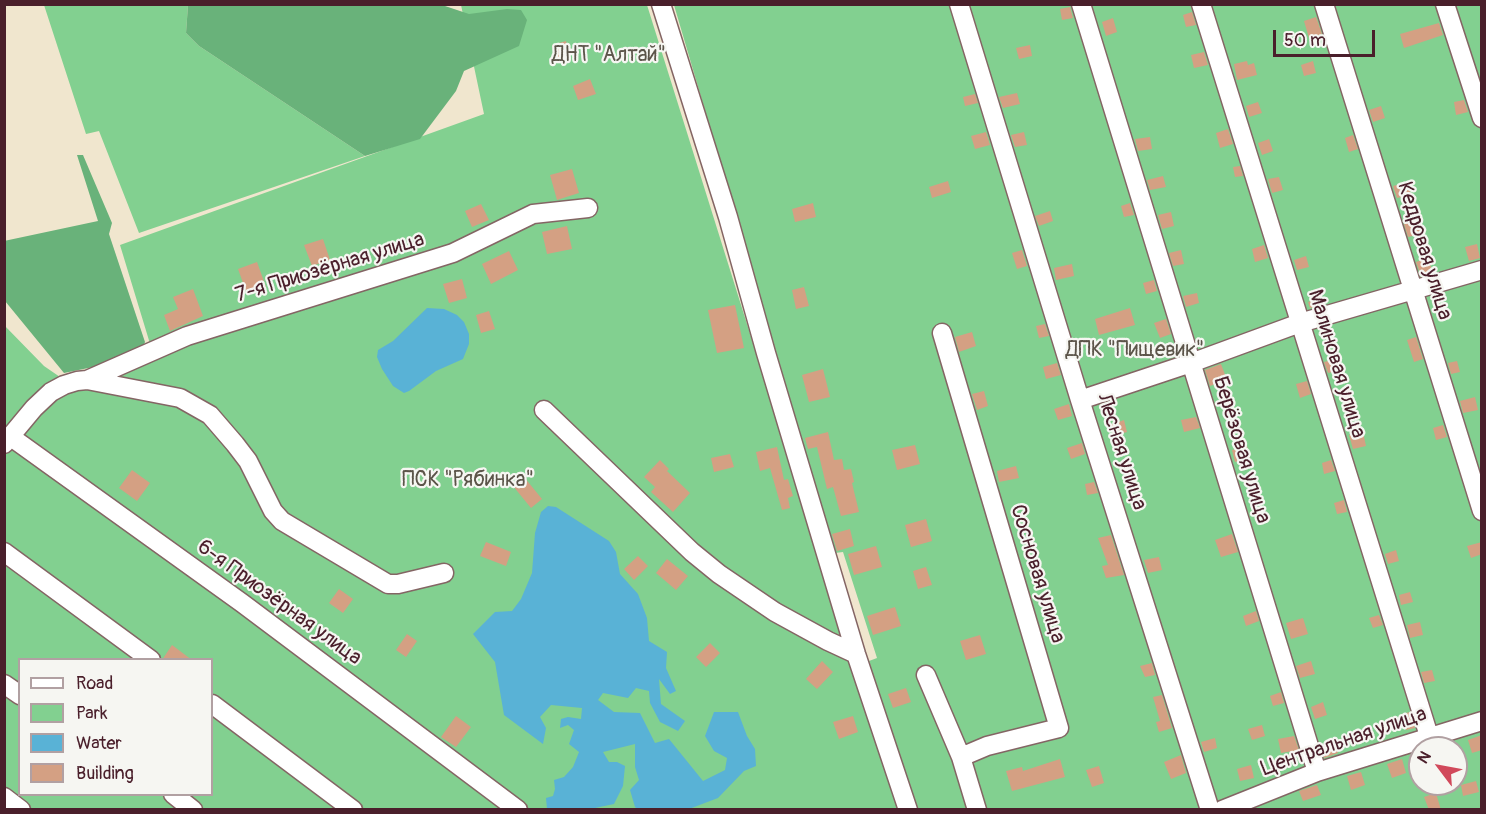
<!DOCTYPE html>
<html>
<head>
<meta charset="utf-8">
<style>
	body { margin:0 }
	#map { position:relative; width:1486px; height:814px; overflow:hidden; background:#f0e6ce; font-family:Pangolin,sans-serif }
	canvas { display:block }
	.frame { position:absolute; inset:0; border:6px solid #4a1f2b; pointer-events:none }
	.legend { position:absolute; left:18px; top:658px; width:195px; height:138px; box-sizing:border-box; background:#f6f6f2; border:2px solid #b1a0a2; margin:0; padding:8px 10px; list-style:none; font-size:18px; color:#4a1f2b }
	.legend li { display:flex; align-items:center; gap:12px; height:30px }
	.legend b { width:30px; border:2px solid #b1a0a2 }
	.north { position:absolute; left:1408px; top:736px; width:60px; height:60px; box-sizing:border-box; background:#f6f6f2; border:2px solid #b1a0a2; border-radius:50%; rotate:302deg; font-size:16px; font-weight:700; line-height:24px; text-align:center; color:#4a1f2b }
	.north::after { content:''; display:block; margin:auto; width:21px; height:27px; background:#d1495b; clip-path:polygon(50% 0,100% 100%,50% 72%,0 100%) }
	.scale { position:absolute; left:1273px; top:30px; width:102px; height:27px; box-sizing:border-box; border:3px solid #4a1f2b; border-top:0; padding-left:8px; font-size:18px; line-height:21px; white-space:nowrap; color:#4a1f2b; -webkit-text-stroke:4px #f6f6f2; paint-order:stroke }
</style>
</head>
<body>
<div id="map">
<canvas width="1486" height="814"></canvas>
<div class="frame"></div>
<ul class="legend">
<li><b style="height:8px;background:#fff"></b>Road</li>
<li><b style="height:16px;background:#82d090"></b>Park</li>
<li><b style="height:16px;background:#59b2d6"></b>Water</li>
<li><b style="height:16px;background:#d4a083"></b>Building</li>
</ul>
<div class="north">N</div>
<div class="scale">50 m</div>
</div>
<script>
const g = document.querySelector('canvas').getContext('2d');
g.lineJoin = 'round';
function fillPath(path, color) { g.fillStyle = color; g.fill(path, 'evenodd'); }
const shape = rows => new Path2D(rows.map(r => 'M' + r).join(''));
function strokePath(path, color, width, dash) { g.strokeStyle = color; g.lineWidth = width; g.lineCap = dash ? 'butt' : 'round'; g.setLineDash(dash || []); g.stroke(path); }
function drawText(font, color, halo, rows, align = 'center') {
  g.font = font + ' Pangolin,sans-serif'; g.lineWidth = 4.5; g.setLineDash([]); g.textBaseline = 'middle'; g.strokeStyle = halo; g.fillStyle = color; for (const [text, x, y, turn = 0] of rows) {
    g.save(); g.translate(x, y); g.rotate((+turn || 0) * Math.PI / 180); g.textAlign = isNaN(turn) ? turn : align; if (halo) g.strokeText(text, 0, 0); g.fillText(text, 0, 0); g.restore();
  }
}
fillPath(shape([
	[44,5,188,5,186,33,199,46,365,156,139,233,99,131,86,134],
	[461,5,647,5,899,809,5,809,4,325,44,366,60,377,93,370,151,347,120,245,484,114],
	[20,660,212,660,212,794,20,794],
	[674,5,1481,5,1481,809,915,809,869,661,877,658,843,552,835,553],
	[1420,748,1456,748,1456,784,1420,784]
]), '#82d090');
fillPath(shape([
	[188,5,439,4,469,14,507,9,521,10,527,20,519,46,464,71,456,91,420,139,365,156,199,46,186,33],
	[77,155,83,155,112,223,109,234,145,342,142,350,98,366,64,373,5,301,4,241,98,221]
]), '#69b27a');
fillPath(shape([
	[427,308,444,309,457,315,464,322,469,334,469,344,463,359,436,371,409,391,404,393,393,386,382,369,377,357,378,350,393,341],
	[548,506,556,507,609,541,616,552,620,574,638,594,647,618,649,641,667,652,666,668,676,691,670,694,659,679,661,704,685,721,678,731,660,722,650,703,649,691,636,688,628,698,603,693,598,700,614,712,640,713,655,743,669,739,703,781,725,770,727,758,714,751,705,736,714,712,738,712,747,736,755,749,756,766,744,771,718,798,689,809,639,810,635,807,630,790,639,780,635,767,635,744,603,752,609,762,617,762,625,766,623,786,614,804,595,808,547,809,546,798,553,796,555,789,554,780,564,777,573,767,579,752,569,744,574,730,568,725,560,728,561,719,568,717,581,719,582,708,551,705,540,717,546,728,543,744,504,715,495,662,473,634,495,612,512,611,521,599,532,573,535,533,541,512]
]), '#59b2d6');
fillPath(shape([
	[1070,7,1073,18,1062,20,1060,9],
	[1192,12,1196,25,1186,27,1183,15],
	[1316,17,1322,34,1309,38,1304,21],
	[1113,18,1117,32,1106,36,1102,22],
	[1439,23,1443,35,1404,48,1400,34],
	[566,41,570,56,556,60,552,45],
	[1030,45,1032,56,1019,59,1016,48],
	[1204,52,1208,65,1194,68,1191,55],
	[1247,61,1248,65,1254,63,1257,75,1237,80,1234,64],
	[1313,61,1316,73,1304,76,1301,65],
	[590,79,596,94,578,100,573,86],
	[1017,93,1020,104,1003,108,999,97],
	[975,94,978,103,965,106,963,97],
	[1464,100,1468,112,1456,115,1454,102],
	[1258,102,1262,113,1249,117,1246,106],
	[1381,106,1385,118,1373,122,1369,110],
	[1228,129,1233,144,1220,148,1216,133],
	[986,132,990,145,975,149,971,136],
	[1024,132,1027,145,1015,147,1011,135],
	[1353,135,1358,149,1349,152,1345,138],
	[1150,137,1152,149,1138,151,1135,139],
	[1269,139,1273,151,1262,155,1258,143],
	[1240,166,1243,176,1235,177,1233,167],
	[572,169,579,193,557,200,550,175],
	[1163,176,1166,187,1150,190,1147,180],
	[1279,177,1283,190,1272,193,1268,179],
	[948,181,951,192,932,198,929,187],
	[1408,182,1411,195,1397,198,1393,186],
	[813,203,816,217,795,222,792,209],
	[1130,203,1134,215,1124,217,1121,206],
	[481,204,489,220,472,227,465,211],
	[1050,211,1053,221,1039,226,1035,216],
	[1171,212,1174,226,1162,229,1158,215],
	[1418,220,1421,234,1408,237,1404,224],
	[567,226,572,249,547,254,542,232],
	[323,239,330,260,312,266,304,245],
	[1477,244,1480,258,1469,261,1465,247],
	[1264,245,1268,258,1255,262,1252,249],
	[1022,250,1027,266,1017,269,1012,253],
	[1181,250,1184,264,1173,266,1169,253],
	[509,251,518,270,491,284,482,264],
	[1306,256,1309,267,1297,270,1294,260],
	[1428,258,1433,273,1421,276,1416,262],
	[257,262,266,287,247,294,238,269],
	[1072,264,1074,276,1056,280,1054,268],
	[462,279,467,298,449,303,443,284],
	[1154,280,1157,291,1146,294,1143,283],
	[804,287,809,306,796,309,792,290],
	[193,289,203,316,170,331,164,315,178,309,173,297],
	[1197,293,1199,303,1186,307,1183,296],
	[1321,298,1323,305,1310,308,1308,302],
	[735,305,744,348,717,353,708,310],
	[1130,308,1135,325,1099,335,1095,319],
	[489,311,495,329,481,333,476,315],
	[1166,319,1171,334,1160,338,1154,323],
	[1045,324,1049,336,1039,338,1036,326],
	[972,332,976,346,959,352,955,337],
	[1416,337,1423,359,1414,362,1407,340],
	[1337,359,1340,370,1328,373,1324,362],
	[1457,361,1460,372,1451,374,1448,363],
	[1057,363,1061,375,1046,379,1043,367],
	[1221,364,1227,380,1210,386,1205,370],
	[823,369,830,397,809,402,802,375],
	[1307,381,1311,394,1300,398,1296,384],
	[984,391,988,406,977,410,972,394],
	[1475,397,1478,410,1463,413,1460,401],
	[1069,404,1072,416,1058,420,1054,409],
	[1196,417,1200,428,1184,432,1181,420],
	[1124,420,1127,432,1113,436,1110,425],
	[1443,425,1447,437,1436,440,1433,428],
	[828,432,834,460,842,459,844,470,851,469,854,482,852,483,859,512,841,516,833,487,827,489,817,447,808,449,805,438],
	[1363,432,1366,446,1353,449,1349,435],
	[1082,443,1085,454,1071,459,1067,448],
	[915,445,920,464,897,470,892,450],
	[1247,446,1250,458,1235,462,1232,450],
	[777,447,784,480,788,479,793,496,788,498,790,508,782,510,770,468,760,471,756,452],
	[730,454,734,467,714,472,711,458],
	[660,460,669,469,667,471,690,493,673,512,651,492,655,487,644,477],
	[1331,460,1335,471,1324,474,1322,463],
	[1016,466,1019,478,999,482,997,471],
	[132,470,150,483,137,501,119,488],
	[524,477,542,499,531,508,513,486],
	[1094,482,1098,493,1087,495,1085,484],
	[1344,500,1347,512,1337,514,1334,503],
	[926,519,932,541,911,547,905,525],
	[850,529,854,546,837,551,832,534],
	[1232,534,1238,552,1221,557,1215,540],
	[1111,535,1124,575,1106,578,1102,566,1108,565,1098,538],
	[486,542,511,552,506,566,480,556],
	[1482,542,1482,554,1471,558,1467,546],
	[876,546,882,567,854,575,848,554],
	[1396,550,1399,561,1388,564,1385,554],
	[638,556,648,566,634,580,624,569],
	[1159,557,1162,570,1148,573,1144,560],
	[667,559,688,576,676,590,656,573],
	[926,567,932,585,918,589,913,571],
	[339,589,353,599,343,613,329,603],
	[1410,592,1413,602,1401,605,1399,595],
	[895,607,901,626,873,635,867,616],
	[1256,611,1259,621,1246,626,1243,616],
	[1379,615,1383,625,1373,628,1369,618],
	[1303,618,1308,634,1291,639,1286,623],
	[1420,622,1423,635,1410,638,1407,625],
	[407,634,417,641,406,657,396,650],
	[980,635,986,654,966,660,960,641],
	[710,643,720,653,706,667,696,657],
	[172,645,192,660,162,660],
	[822,661,833,672,817,689,806,679],
	[1311,661,1315,674,1300,678,1296,666],
	[1152,663,1155,675,1145,677,1140,666],
	[1432,670,1435,681,1424,683,1421,672],
	[906,688,911,702,893,708,888,694],
	[1281,692,1284,703,1273,706,1270,696],
	[1162,695,1172,728,1159,732,1156,722,1160,721,1153,697],
	[1323,702,1327,715,1315,719,1311,707],
	[1410,712,1415,728,1406,730,1402,714],
	[456,716,471,727,456,747,441,737],
	[853,716,858,732,839,739,833,722],
	[1262,725,1265,736,1252,740,1248,729],
	[1482,735,1482,750,1472,753,1468,740],
	[1294,736,1299,750,1281,753,1278,739],
	[1215,738,1217,748,1204,752,1201,742],
	[1334,742,1338,753,1324,758,1321,747],
	[1181,755,1186,773,1171,779,1164,762],
	[1060,759,1065,777,1012,791,1006,771,1022,767,1023,771],
	[1402,759,1406,773,1392,778,1387,764],
	[1251,765,1254,778,1240,781,1237,769],
	[1099,766,1104,783,1092,787,1086,770],
	[1361,772,1365,785,1351,790,1347,776],
	[1476,781,1479,792,1463,796,1461,785],
	[1317,785,1321,795,1303,801,1299,791],
	[1436,793,1441,810,1429,810,1424,797]
]), '#d4a083');
const minor = shape([
	[661,4,728,217,766,353,856,654,908,810],
	[959,4,1080,400,1210,810],
	[1081,4,1317,772],
	[1201,4,1429,736],
	[1324,4,1482,511],
	[1445,4,1482,118],
	[942,333,1059,728,987,746,961,757],
	[87,380,187,336,453,253,533,214,588,208],
	[1080,400,1191,363,1300,323,1482,270],
	[544,410,692,552,719,574,775,612,828,641,856,654],
	[11,437,242,603,518,810],
	[4,444,34,408,51,392,64,385,77,381,87,380,180,398,210,415,235,444,248,461,273,511,282,521,388,584,398,584,444,573],
	[4,552,151,660],
	[926,675,961,757,977,810],
	[4,684,20,695],
	[212,704,353,810],
	[173,794,193,810],
	[4,797,21,810],
	[1222,810,1317,772,1482,721]
]);
strokePath(minor, '#846564', 21);
strokePath(minor, '#fff', 18);
drawText('21px', '#5b5449', '#f6f6f2', [
	["ДНТ \"Алтай\"",609,56],
	["ДПК \"Пищевик\"",1135,351],
	["ПСК \"Рябинка\"",468,481]
]);
drawText('21px', '#4a1f2b', '#f6f6f2', [
	["Кедровая улица",1424,251,73],
	["7-я Приозёрная улица",330,268,-17],
	["Малиновая улица",1336,364,73],
	["Берёзовая улица",1241,450,73],
	["Лесная улица",1121,452,72],
	["Сосновая улица",1037,574,73],
	["6-я Приозёрная улица",279,603,36],
	["Центральная улица",1344,742,-19]
]);
</script>
</body>
</html>
